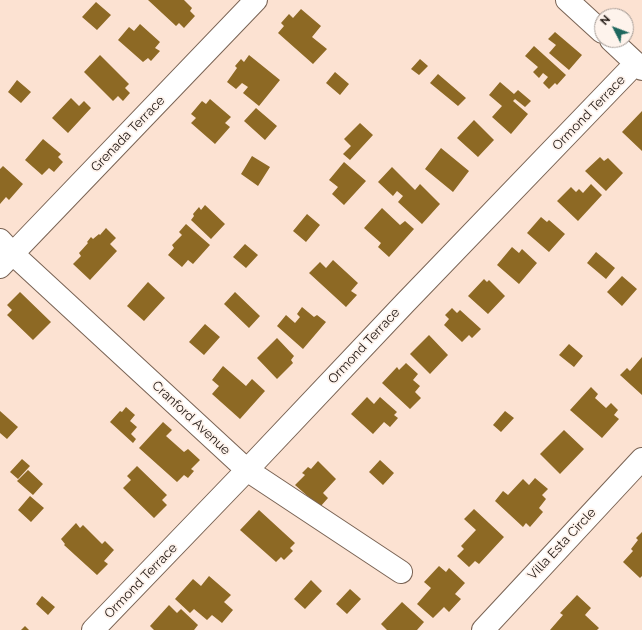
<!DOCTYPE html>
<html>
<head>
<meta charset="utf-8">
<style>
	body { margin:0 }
	#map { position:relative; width:642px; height:630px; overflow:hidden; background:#fce2d2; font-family:Raleway,sans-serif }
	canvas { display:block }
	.north { position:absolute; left:594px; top:8px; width:40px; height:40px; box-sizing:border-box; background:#fef3ec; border:1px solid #a39993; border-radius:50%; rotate:312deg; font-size:11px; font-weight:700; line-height:16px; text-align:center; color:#1b120d }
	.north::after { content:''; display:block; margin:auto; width:14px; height:18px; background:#1e675e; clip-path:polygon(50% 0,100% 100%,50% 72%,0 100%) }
</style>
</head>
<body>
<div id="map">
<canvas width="642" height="630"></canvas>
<div class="north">N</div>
</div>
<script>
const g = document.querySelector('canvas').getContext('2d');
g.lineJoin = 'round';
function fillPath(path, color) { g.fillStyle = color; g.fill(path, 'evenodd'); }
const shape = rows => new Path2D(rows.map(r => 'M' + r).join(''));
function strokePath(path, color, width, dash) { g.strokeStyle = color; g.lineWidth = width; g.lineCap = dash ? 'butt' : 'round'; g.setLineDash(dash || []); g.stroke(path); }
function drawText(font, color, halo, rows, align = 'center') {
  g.font = font + ' Raleway,sans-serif'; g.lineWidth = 3.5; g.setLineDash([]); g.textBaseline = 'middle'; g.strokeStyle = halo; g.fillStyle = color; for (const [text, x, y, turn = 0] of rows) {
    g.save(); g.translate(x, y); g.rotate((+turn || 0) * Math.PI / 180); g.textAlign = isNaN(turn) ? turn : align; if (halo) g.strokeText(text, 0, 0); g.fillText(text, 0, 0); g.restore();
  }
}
fillPath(shape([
	[148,0,184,0,192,8,190,11,195,16,184,28,179,23,176,26],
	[96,2,111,15,97,30,82,17],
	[301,9,321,26,312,37,327,49,313,64,278,33,284,26,281,23,289,14,293,18],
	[140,24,160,42,155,48,160,51,151,61,148,58,143,62,118,40,129,27,134,31],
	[555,32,582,55,569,70,549,53,556,45,548,39],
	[534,46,566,75,557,85,555,83,549,89,543,83,548,77,543,73,539,78,533,72,538,67,525,56],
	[100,55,129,84,125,88,130,93,123,101,118,96,113,101,84,72],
	[249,55,280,80,259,106,243,93,248,87,242,83,236,89,227,82,237,68,235,66,241,59,244,62],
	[420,59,428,66,419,75,411,69],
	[335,72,349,84,340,95,326,83],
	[438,74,466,98,458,106,430,83],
	[17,80,31,92,21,103,8,92],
	[500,82,514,94,518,90,531,101,525,107,515,99,513,101,528,114,511,134,492,117,502,106,489,95],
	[71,98,79,106,84,101,91,108,68,133,52,118],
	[210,99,231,117,225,123,230,127,215,144,191,123,196,118,191,114,202,101,206,104],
	[256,108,277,126,265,140,244,121],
	[642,111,642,151,622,132],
	[474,120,494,140,478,157,457,138],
	[360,123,373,135,350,160,343,154,351,146,344,139],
	[43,139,61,154,58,157,63,162,54,172,49,168,42,175,25,160],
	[441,148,469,171,453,192,425,169],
	[252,156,270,167,258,186,241,174],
	[600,157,604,161,608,158,623,173,606,191,585,171],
	[344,162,366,181,344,205,332,194,338,187,329,180],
	[3,166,23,184,9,200,6,197,0,204,0,169],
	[392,167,415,190,420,184,440,204,422,224,398,202,403,196,397,191,393,196,378,182],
	[591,184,602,195,578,221,557,201,571,187,576,192,579,189,583,193],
	[205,205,225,224,211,239,191,220,194,216,193,214,199,207,201,210],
	[382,208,400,225,405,221,414,229,389,257,378,247,381,243,364,228],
	[307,214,320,225,306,242,293,231],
	[541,217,547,222,549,220,565,234,549,252,527,233],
	[186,224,210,245,193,264,188,260,182,267,168,255,174,248,172,245,182,235,179,232],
	[106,228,116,238,110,244,117,251,90,280,73,264,81,256,79,253,88,243,87,242,91,237,93,239,99,234,100,235],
	[245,244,258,255,246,268,233,257],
	[512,247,519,253,522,249,537,263,519,284,497,265],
	[596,252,615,268,606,279,587,263],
	[333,260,358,283,351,291,357,295,346,307,309,273,320,262,326,268],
	[622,276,637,289,622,306,607,292],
	[484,279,487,282,489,280,505,296,488,314,468,296],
	[148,282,165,298,144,321,127,306],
	[20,292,51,322,33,340,7,315,12,310,7,305],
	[235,292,260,316,249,328,224,304],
	[302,307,314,317,317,315,326,322,303,349,277,326,286,315,295,323,300,317,297,314],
	[452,308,457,313,460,310,481,329,472,338,469,335,462,342,444,325,449,319,445,315],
	[205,324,220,337,204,355,189,342],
	[429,335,448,355,430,374,410,354],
	[277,338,294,356,291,360,293,363,277,379,257,358],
	[569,344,583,356,574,367,559,355],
	[642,357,642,395,620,375,627,368,630,371],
	[406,363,418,374,413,380,420,386,415,392,421,398,410,409,382,383,397,367,399,370],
	[223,366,246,386,252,379,265,391,240,419,212,394,219,386,212,380],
	[591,387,598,394,595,398,606,408,611,403,618,410,614,415,619,419,602,438,570,410],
	[367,397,374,404,380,397,397,412,394,415,398,418,390,427,384,422,373,434,351,414],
	[126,407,135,415,130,421,137,427,131,434,136,439,133,443,110,422,120,411,122,412],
	[0,411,18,427,7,439,0,433],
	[505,411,514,418,501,432,493,425],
	[163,422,172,430,166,436,184,452,188,449,200,460,191,469,194,471,188,478,184,475,177,482,139,448],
	[564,430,584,449,560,474,540,454],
	[22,459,30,466,18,479,10,472],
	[380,460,394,473,383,485,369,472],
	[318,461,336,479,323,493,328,498,320,507,295,485,305,475,302,473,308,467,311,469],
	[137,466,167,495,162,500,167,505,154,518,123,488,131,480,127,476],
	[28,470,43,484,33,495,17,481],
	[535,478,548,489,542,495,546,499,539,508,543,512,530,527,526,523,523,527,495,501,503,491,508,495,523,479,529,485],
	[30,496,44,508,31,522,18,510],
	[474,509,504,537,479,564,475,561,469,567,457,556,464,549,461,546,476,530,464,519],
	[259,510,295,543,290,548,293,551,284,560,281,557,276,562,240,530],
	[76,523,80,528,83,525,102,544,105,541,114,550,104,561,108,564,97,575,64,545,65,544,61,539],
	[642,532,642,576,640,578,623,562,633,551,631,549,638,540,636,538],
	[439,566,446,572,449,568,465,583,455,594,461,599,449,612,444,607,433,618,417,604,431,588,424,582],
	[209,576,231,595,224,602,233,610,222,623,212,615,207,620,194,609,190,613,175,599,193,579,201,586],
	[311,580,322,591,305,609,294,599],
	[350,589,361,599,347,614,336,604],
	[577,595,591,608,585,615,599,628,597,630,550,630,563,615,560,613],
	[42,596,55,607,48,615,36,604],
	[402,602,424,622,417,630,387,630,381,624],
	[169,605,177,613,181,609,198,625,194,630,154,630,150,626],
	[25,626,29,630,21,630]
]), '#8d6924');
const minor = shape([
	[567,0,602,32],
	[611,40,642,69],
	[0,240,13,254,247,470,401,572],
	[0,267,256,0],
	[93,630,247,470,404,304,636,63],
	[483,630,642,459]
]);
strokePath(minor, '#796354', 24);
strokePath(minor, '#fff', 22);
drawText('13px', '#1b120d', '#fef3ec', [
	["Ormond Terrace",589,113,-46],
	["Grenada Terrace",128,134,-46],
	["Ormond Terrace",364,346,-47],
	["Cranford Avenue",191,418,43],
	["Villa Esta Circle",562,544,-47],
	["Ormond Terrace",141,581,-46]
]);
</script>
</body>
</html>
